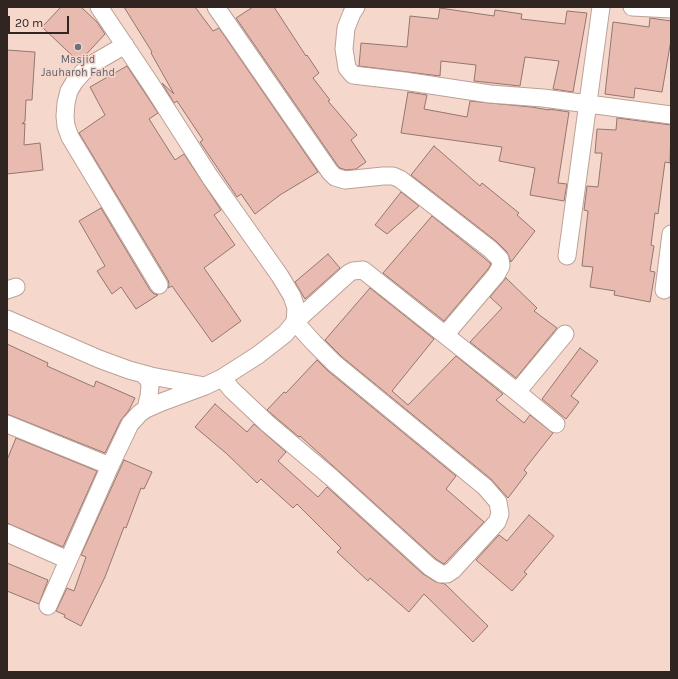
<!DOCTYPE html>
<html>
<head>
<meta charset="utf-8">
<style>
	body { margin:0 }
	#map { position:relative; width:678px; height:679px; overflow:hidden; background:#f6d7cc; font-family:Karla,sans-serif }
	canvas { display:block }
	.frame { position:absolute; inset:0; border:8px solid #312521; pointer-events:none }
	.scale { position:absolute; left:8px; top:16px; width:61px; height:18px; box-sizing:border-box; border:2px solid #312521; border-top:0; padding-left:5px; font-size:12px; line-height:14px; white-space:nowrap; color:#312521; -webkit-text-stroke:3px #f6d7cc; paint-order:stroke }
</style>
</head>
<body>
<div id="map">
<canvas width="678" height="679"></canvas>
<div class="frame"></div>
<div class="scale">20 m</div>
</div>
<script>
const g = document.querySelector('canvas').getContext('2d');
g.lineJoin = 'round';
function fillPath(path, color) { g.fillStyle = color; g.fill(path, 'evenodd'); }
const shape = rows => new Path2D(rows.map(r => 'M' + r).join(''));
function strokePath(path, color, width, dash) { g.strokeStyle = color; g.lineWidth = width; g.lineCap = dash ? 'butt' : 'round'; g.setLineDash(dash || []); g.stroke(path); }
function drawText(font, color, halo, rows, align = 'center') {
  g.font = font + ' Karla,sans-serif'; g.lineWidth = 3; g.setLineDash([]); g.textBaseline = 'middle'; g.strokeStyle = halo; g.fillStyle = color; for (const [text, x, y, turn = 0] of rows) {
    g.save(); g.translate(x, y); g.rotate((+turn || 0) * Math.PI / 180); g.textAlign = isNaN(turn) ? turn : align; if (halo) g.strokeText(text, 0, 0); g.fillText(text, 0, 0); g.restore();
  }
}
const building = shape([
	[61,7,81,7,97,22,105,34,79,62,42,27,61,7],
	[124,7,195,7,213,31,219,28,318,172,280,195,255,214,241,194,237,197,200,142,203,140,177,101,174,103,162,83,174,94,151,53,152,52,124,7],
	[253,7,274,7,306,56,307,55,319,73,313,78,330,100,328,101,357,135,351,140,366,162,356,169,346,170,340,168,338,166,236,18,253,7],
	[440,8,494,16,495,10,522,14,521,19,565,24,567,11,587,13,573,92,553,89,559,61,525,57,520,86,474,81,476,65,441,61,440,76,359,66,361,43,407,47,410,16,438,19,440,8],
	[650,18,671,21,671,40,662,92,635,88,634,98,605,94,613,22,649,27,650,18],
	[7,50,35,52,32,100,26,100,25,121,22,124,25,123,24,145,40,143,43,170,7,174,7,50],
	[127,66,158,113,149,119,175,160,184,154,221,210,214,215,235,245,204,268,241,321,212,342,172,286,168,288,169,284,168,280,79,133,105,115,90,87,127,66],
	[408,92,427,95,424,109,467,117,470,101,531,107,549,110,549,109,569,112,558,183,567,184,564,201,530,195,535,168,499,161,502,147,401,133,408,92],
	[617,118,671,125,670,163,665,162,658,214,655,213,651,245,654,246,650,271,655,272,650,302,614,295,615,291,590,287,593,267,582,266,588,211,584,210,587,186,598,187,602,153,595,153,597,129,616,130,617,118],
	[434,146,480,186,482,183,519,213,517,215,535,231,511,262,507,252,496,241,411,175,434,146],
	[401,192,419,206,387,234,375,225,401,192],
	[101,208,150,290,154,294,158,295,136,309,121,287,112,294,97,271,105,266,79,221,101,208],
	[432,216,483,257,491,264,488,269,444,321,383,273,432,216],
	[328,254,340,268,305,299,295,282,328,254],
	[506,278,537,308,534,311,557,328,516,378,470,342,502,308,490,297,506,278],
	[370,288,434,339,392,391,408,405,456,356,503,394,496,400,524,423,530,415,553,433,524,470,527,473,508,498,491,479,341,356,325,340,370,288],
	[7,344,48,363,47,366,94,387,96,381,135,398,129,410,121,420,105,453,7,414,7,344],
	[580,348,598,361,571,396,579,402,566,419,542,399,580,348],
	[317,360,328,371,456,476,446,489,484,522,444,564,436,559,300,436,299,437,267,410,284,392,286,393,317,360],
	[215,404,247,432,254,424,286,452,278,461,318,497,327,487,423,574,436,582,445,584,488,626,473,642,424,594,409,612,370,578,368,581,337,552,341,548,297,504,293,508,261,479,257,483,227,454,195,427,215,404],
	[16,438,97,471,63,547,7,523,7,460,16,438],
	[124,460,152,472,144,489,141,488,126,528,124,527,105,577,81,626,64,617,65,615,56,611,67,588,74,591,86,557,81,555,124,460],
	[529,515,554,536,524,572,527,574,512,591,476,560,499,535,507,541,529,515],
	[7,563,48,580,39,604,7,591,7,563]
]);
fillPath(building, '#e9bbb0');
strokePath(building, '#92766f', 1);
const street = shape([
	[216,7,330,172,335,177,345,180,383,176,393,176,400,179,490,249,500,259,501,266,496,275,445,335],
	[356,7,352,13,346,28,344,49,347,68,353,75,404,81,490,94,543,98,671,115],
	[632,7,671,9],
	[125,45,94,63,83,72,75,81,69,91,66,103,65,116,66,126,70,137,159,285],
	[567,256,601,7],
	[7,290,16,287],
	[664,290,671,234],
	[7,319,99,359,129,370,151,376,205,386,222,378,258,355,285,334,295,322,296,308,292,296,280,276,210,177,150,83,99,7],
	[143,374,149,380,150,386,149,396,146,409],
	[222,378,232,390,268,424,332,478,430,567,441,574,447,574,453,570,497,522,500,514,498,502,485,487,334,363,314,343,295,322,349,273,353,271,363,270,517,392,556,424],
	[517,392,565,334],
	[7,424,110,466,48,606],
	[110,466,130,424,140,413,146,409,162,402,205,386],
	[7,533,68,560]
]);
strokePath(street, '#bda096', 19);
strokePath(street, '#fff', 17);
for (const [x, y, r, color] of [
	[78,47,4,"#6b7280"]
]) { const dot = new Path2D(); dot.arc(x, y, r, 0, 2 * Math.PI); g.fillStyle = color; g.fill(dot); strokePath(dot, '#f6d7cc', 1.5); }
drawText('11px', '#5b616d', '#f6d7cc', [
	["Masjid",78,60],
	["Jauharoh Fahd",78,73]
]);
</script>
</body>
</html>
